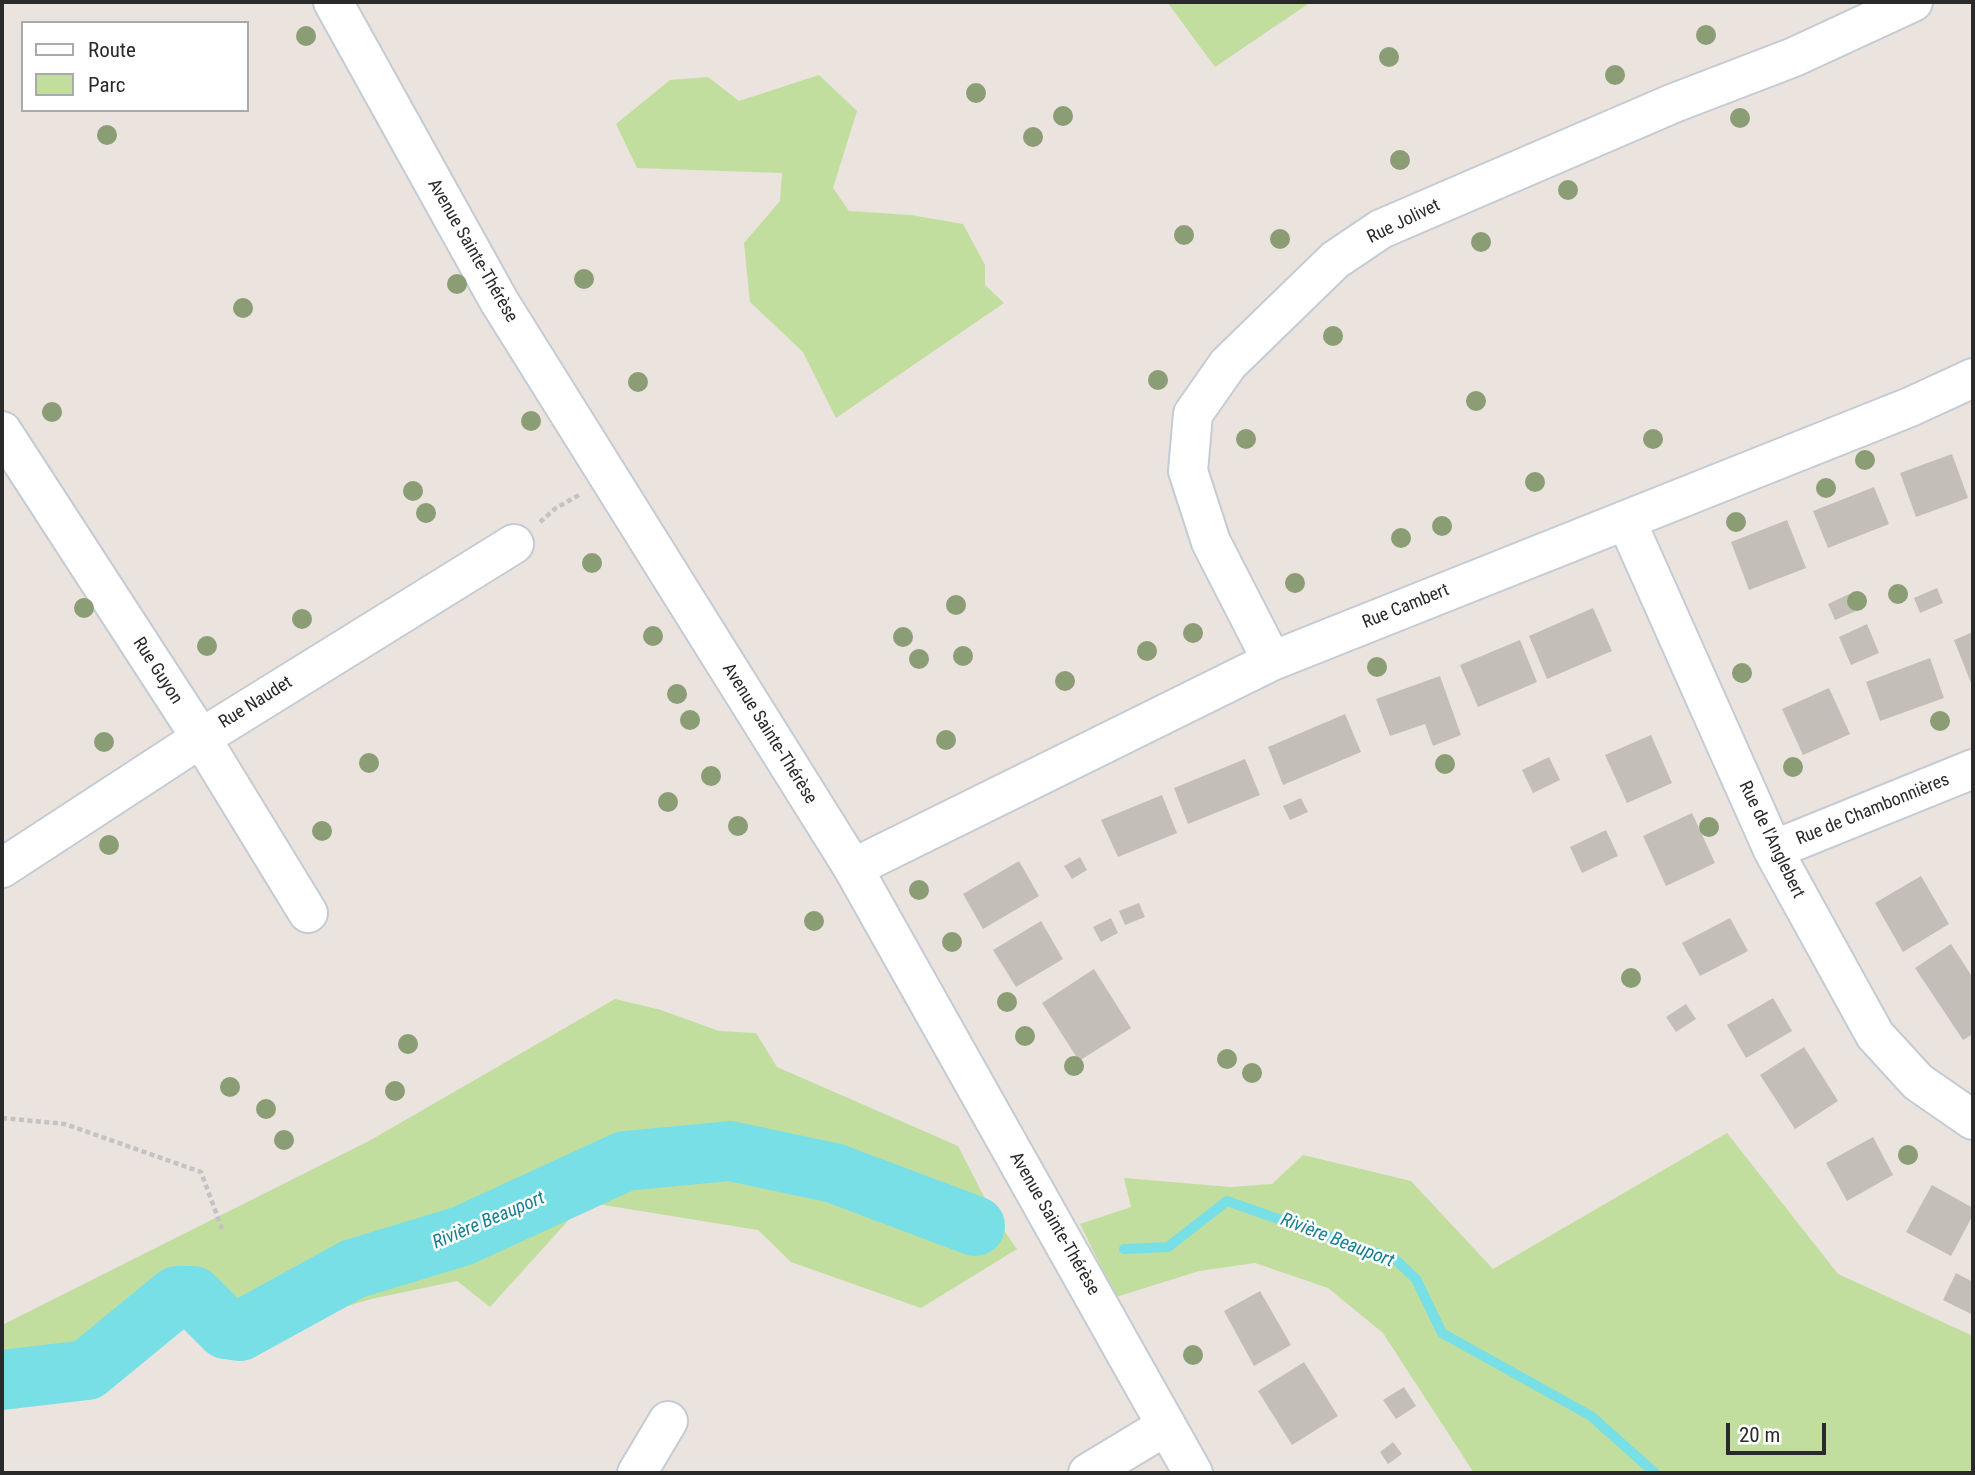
<!DOCTYPE html>
<html>
<head>
<meta charset="utf-8">
<style>
	body { margin:0 }
	#map { position:relative; width:1975px; height:1475px; overflow:hidden; background:#ebe3de; font-family:"Roboto Condensed",sans-serif }
	canvas { display:block }
	.frame { position:absolute; inset:0; border:4px solid #2a2a2a; pointer-events:none }
	.legend { position:absolute; left:21px; top:21px; width:228px; height:91px; box-sizing:border-box; background:#fff; border:2px solid #aaa; margin:0; padding:9px 12px; list-style:none; font-size:21px; color:#2a2a2a }
	.legend li { display:flex; align-items:center; gap:14px; height:35px }
	.legend b { width:35px; border:2px solid #aaa }
	.scale { position:absolute; left:1726px; top:1423px; width:100px; height:32px; box-sizing:border-box; border:4px solid #2a2a2a; border-top:0; padding-left:9px; font-size:21px; line-height:24px; white-space:nowrap; color:#2a2a2a; -webkit-text-stroke:5px #fff; paint-order:stroke }
</style>
</head>
<body>
<div id="map">
<canvas width="1975" height="1475"></canvas>
<div class="frame"></div>
<ul class="legend">
<li><b style="height:9px;background:#fff"></b>Route</li>
<li><b style="height:19px;background:#c1de9e"></b>Parc</li>
</ul>
<div class="scale">20 m</div>
</div>
<script>
const g = document.querySelector('canvas').getContext('2d');
g.lineJoin = 'round';
function fillPath(path, color) { g.fillStyle = color; g.fill(path, 'evenodd'); }
const shape = rows => new Path2D(rows.map(r => 'M' + r).join(''));
function strokePath(path, color, width, dash) { g.strokeStyle = color; g.lineWidth = width; g.lineCap = dash ? 'butt' : 'round'; g.setLineDash(dash || []); g.stroke(path); }
function drawText(font, color, halo, rows, align = 'center') {
  g.font = font + ' "Roboto Condensed",sans-serif'; g.lineWidth = 5; g.setLineDash([]); g.textBaseline = 'middle'; g.strokeStyle = halo; g.fillStyle = color; for (const [text, x, y, turn = 0] of rows) {
    g.save(); g.translate(x, y); g.rotate((+turn || 0) * Math.PI / 180); g.textAlign = isNaN(turn) ? turn : align; if (halo) g.strokeText(text, 0, 0); g.fillText(text, 0, 0); g.restore();
  }
}
fillPath(shape([
	[1167,2,1311,2,1215,67],
	[819,75,857,111,833,188,849,211,911,215,963,224,985,265,985,285,1004,303,836,418,803,352,750,302,744,243,780,201,782,173,637,168,616,124,670,80,708,77,739,101],
	[615,999,661,1010,719,1031,756,1033,777,1067,958,1146,994,1216,1017,1249,921,1308,791,1262,758,1230,585,1202,490,1307,457,1281,371,1299,247,1336,161,1322,92,1388,2,1408,2,1325,369,1141],
	[1727,1133,1838,1274,1973,1336,1973,1473,1474,1473,1383,1333,1328,1288,1255,1263,1199,1271,1116,1297,1080,1224,1131,1207,1124,1178,1230,1187,1272,1184,1303,1155,1411,1181,1493,1269]
]), '#c1de9e');
strokePath(shape([
	[1124,1249,1168,1247,1227,1201,1396,1260,1416,1279,1442,1333,1591,1416,1655,1473]
]), '#78dfe6', 10);
strokePath(shape([
	[2,1380,87,1370,177,1296,193,1296,226,1329,240,1331,353,1269,462,1236,625,1161,730,1151,834,1173,975,1226]
]), '#78dfe6', 60);
fillPath(shape([
	[1952,454,1968,498,1916,517,1900,473],
	[1874,487,1889,524,1828,548,1813,511],
	[1787,520,1806,568,1749,590,1731,542],
	[1937,588,1943,603,1920,613,1914,598],
	[1849,594,1856,611,1835,620,1828,604],
	[1593,608,1612,651,1547,679,1529,636],
	[1867,624,1879,653,1851,665,1839,637],
	[1973,632,1973,688,1954,640],
	[1520,640,1537,682,1478,707,1460,665],
	[1930,658,1944,698,1880,721,1866,682],
	[1440,676,1461,735,1433,746,1425,724,1390,736,1376,699],
	[1829,688,1850,734,1803,755,1782,709],
	[1345,714,1361,752,1283,785,1268,747],
	[1651,735,1672,783,1627,803,1605,755],
	[1549,757,1560,780,1533,793,1522,770],
	[1245,759,1260,795,1188,824,1174,788],
	[1162,795,1177,833,1118,857,1101,820],
	[1301,798,1308,812,1290,820,1283,806],
	[1692,813,1715,863,1666,886,1643,836],
	[1606,830,1618,856,1582,873,1570,847],
	[1080,857,1087,870,1072,879,1064,866],
	[1019,861,1039,896,983,929,963,894],
	[1921,876,1949,924,1903,952,1875,903],
	[1139,903,1145,917,1125,925,1119,911],
	[1111,918,1118,933,1101,942,1093,927],
	[1730,918,1748,951,1700,976,1682,943],
	[1041,921,1063,959,1016,987,993,950],
	[1951,944,1973,978,1973,1034,1963,1040,1915,968],
	[1094,969,1131,1028,1079,1061,1042,1003],
	[1773,998,1792,1031,1746,1058,1727,1025],
	[1686,1004,1696,1019,1676,1032,1666,1017],
	[1804,1047,1838,1101,1795,1129,1760,1075],
	[1873,1137,1893,1175,1847,1201,1826,1163],
	[1932,1185,1973,1208,1973,1215,1951,1256,1906,1232],
	[1956,1273,1973,1282,1973,1315,1943,1300],
	[1260,1291,1291,1345,1254,1366,1224,1311],
	[1304,1362,1338,1416,1292,1445,1258,1391],
	[1404,1387,1416,1406,1396,1419,1383,1400],
	[1393,1442,1402,1454,1388,1464,1380,1452]
]), '#c4beb9');
const minor = shape([
	[2,431,201,738,308,913],
	[1626,520,1773,850,1875,1035,1918,1082,1973,1120],
	[1272,661,1211,542,1188,471,1193,414,1228,364,1335,260,1381,229,1674,103,1794,57,1913,2],
	[1773,850,1973,769],
	[2,868,201,738,514,544],
	[853,868,1272,661,1910,407,1973,378],
	[637,1473,668,1421],
	[1088,1473,1166,1426]
]);
const tertiary = shape([
	[333,2,499,301,853,868,1193,1473]
]);
strokePath(minor, '#c5cbd3', 42);
strokePath(tertiary, '#c5cbd3', 42);
strokePath(shape([
	[540,522,556,508,579,495],
	[2,1118,65,1124,201,1172,222,1229]
]), '#c3c3c3', 4.5, [5, 3.5]);
strokePath(minor, '#fff', 38);
strokePath(tertiary, '#fff', 38);
g.fillStyle = '#8a9d75';
for (const [x, y] of [
	[1706,35],
	[306,36],
	[1389,57],
	[1615,75],
	[976,93],
	[1063,116],
	[1740,118],
	[107,135],
	[1033,137],
	[1400,160],
	[1568,190],
	[1184,235],
	[1280,239],
	[1481,242],
	[584,279],
	[457,284],
	[243,308],
	[1333,336],
	[1158,380],
	[638,382],
	[1476,401],
	[52,412],
	[531,421],
	[1246,439],
	[1653,439],
	[1865,460],
	[1535,482],
	[1826,488],
	[413,491],
	[426,513],
	[1736,522],
	[1442,526],
	[1401,538],
	[592,563],
	[1295,583],
	[1898,594],
	[1857,601],
	[956,605],
	[84,608],
	[302,619],
	[1193,633],
	[653,636],
	[903,637],
	[207,646],
	[1147,651],
	[963,656],
	[919,659],
	[1377,667],
	[1742,673],
	[1065,681],
	[677,694],
	[690,720],
	[1940,721],
	[946,740],
	[104,742],
	[369,763],
	[1445,764],
	[1793,767],
	[711,776],
	[668,802],
	[738,826],
	[1709,827],
	[322,831],
	[109,845],
	[919,890],
	[814,921],
	[952,942],
	[1631,978],
	[1007,1002],
	[1025,1036],
	[408,1044],
	[1227,1059],
	[1074,1066],
	[1252,1073],
	[230,1087],
	[395,1091],
	[266,1109],
	[284,1140],
	[1908,1155],
	[1193,1355]
]) { g.beginPath(); g.arc(x, y, 10, 0, 2 * Math.PI); g.fill(); }
drawText('18px', '#2a2a2a', '#fff', [
	["Rue Jolivet",1404,222,-26],
	["Avenue Sainte-Thérèse",472,251,60],
	["Rue Cambert",1406,607,-22],
	["Rue Guyon",157,671,57],
	["Rue Naudet",256,703,-32],
	["Avenue Sainte-Thérèse",769,734,58],
	["Rue de Chambonnières",1873,810,-22],
	["Rue de l'Anglebert",1771,840,64],
	["Avenue Sainte-Thérèse",1054,1224,60]
]);
drawText('italic 19px', '#178192', '#fff', [
	["Rivière Beauport",489,1221,-23],
	["Rivière Beauport",1337,1241,21]
]);
</script>
</body>
</html>
